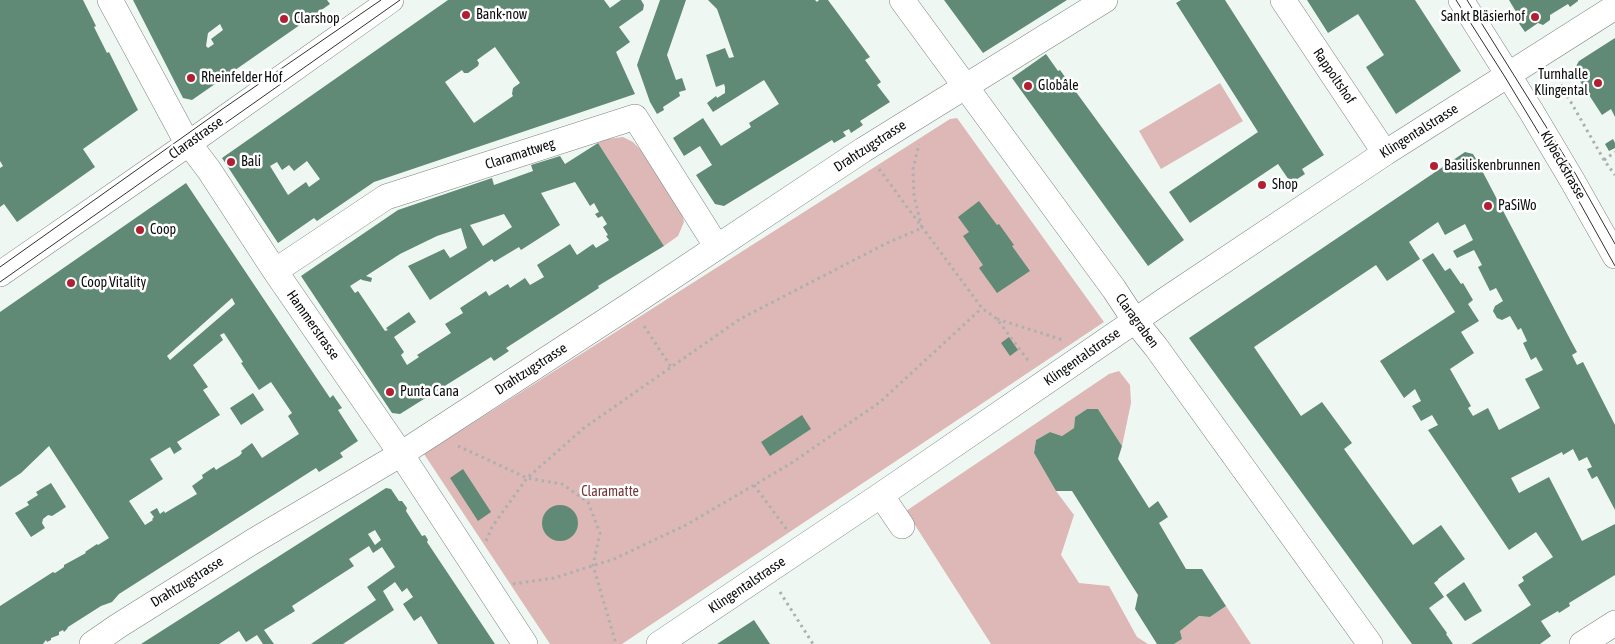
<!DOCTYPE html>
<html>
<head>
<meta charset="utf-8">
<style>
	body { margin:0 }
	canvas { display:block; background:#eff7f3 }
</style>
</head>
<body>
<canvas width="1615" height="644"></canvas>
<script>
const g = document.querySelector('canvas').getContext('2d');
g.lineJoin = 'round';
function fillPath(path, color) { g.fillStyle = color; g.fill(path, 'evenodd'); }
const shape = rows => new Path2D(rows.map(r => 'M' + r).join(''));
function strokePath(path, color, width, dash) { g.strokeStyle = color; g.lineWidth = width; g.lineCap = dash ? 'butt' : 'round'; g.setLineDash(dash || []); g.stroke(path); }
function drawText(font, color, halo, rows, align = 'center') {
  g.font = font + ' "Asap Condensed",sans-serif'; g.lineWidth = 5; g.setLineDash([]); g.textBaseline = 'middle'; g.strokeStyle = halo; g.fillStyle = color; for (const [text, x, y, turn = 0] of rows) {
    g.save(); g.translate(x, y); g.rotate((+turn || 0) * Math.PI / 180); g.textAlign = isNaN(turn) ? turn : align; if (halo) g.strokeText(text, 0, 0); g.fillText(text, 0, 0); g.restore();
  }
}
fillPath(shape([
	[1220,83,1243,121,1161,169,1139,131],
	[957,118,1104,322,622,644,550,644,424,454,950,119],
	[623,137,633,142,642,151,681,210,684,222,678,236,664,246,598,143,607,139],
	[1119,371,1130,385,1131,403,1122,446,1098,409,1087,409,1075,417,1074,428,1062,436,1050,432,1036,440,1034,453,1056,491,1074,515,1061,555,1079,583,1109,586,1137,637,1148,644,991,644,906,511,1109,374],
	[1226,606,1251,644,1174,644,1182,639,1180,631,1199,616,1210,617]
]), '#deb8b6');
fillPath(shape([
	[0,0,83,0,96,26,94,27,107,53,109,52,138,110,83,149,95,167,17,222,4,204,0,207,0,168,3,166,0,161],
	[133,0,327,0,330,4,192,100,183,98],
	[220,24,223,30,211,39,214,44,208,48,206,46,208,33],
	[448,0,604,0,610,8,621,0,641,0,644,5,643,10,619,27,630,42,616,52,635,94,374,182,317,221,314,218,278,243,222,158],
	[495,47,520,83,513,88,512,94,513,96,474,123,445,82,462,70,464,73,468,73,478,66,479,63,477,60],
	[307,161,320,179,309,187,306,182,288,195,270,166,277,162,282,170,289,165,294,171],
	[660,0,686,0,667,55,676,80,682,78,686,90,679,92,680,96,663,107,664,110,657,114,650,102,637,65],
	[708,0,815,0,817,2,819,0,828,0,870,57,865,60,881,82,877,85,890,102,860,121,863,125,851,133,849,129,843,132,846,136,834,143,832,140,724,206,715,204,696,175,712,165,700,146,684,156,673,138,703,118,721,146,751,127,749,123,779,104,764,80,713,112,707,103,716,96,717,98,725,93,725,87,724,84,716,87,706,55,725,48,729,58,734,57,717,9],
	[944,0,1067,0,983,53],
	[1181,0,1225,0,1324,155,1302,169,1305,174,1291,183,1278,164,1190,223,1169,192,1258,132,1176,3],
	[1307,0,1415,0,1461,71,1396,114,1366,67,1384,55,1358,14,1328,33],
	[1509,0,1578,0,1578,1,1570,7,1568,4,1550,15,1550,20,1543,25,1538,23,1525,32,1518,22,1521,20],
	[1615,38,1615,117,1611,109,1602,115,1576,75,1575,68,1579,61],
	[1046,54,1058,71,1060,70,1184,240,1148,266,1012,78],
	[1613,139,1615,143,1615,148,1609,151,1605,144],
	[598,143,664,246,598,286,599,288,506,348,509,351,494,361,491,357,400,414,392,413,301,276,398,210,492,178,494,185,533,171,531,165,560,156,565,164],
	[575,182,590,206,594,203,599,212,595,214,598,218,602,216,607,224,603,227,608,235,606,236,609,240,596,248,593,244,577,255,570,244,537,265,544,277,530,285,525,278,510,288,508,284,489,296,486,291,460,308,463,313,445,324,451,333,417,355,419,357,407,365,401,355,404,352,394,337,416,322,409,312,386,328,388,330,385,331,358,291,355,293,350,286,361,279,362,280,371,282,372,278,366,276,400,254,437,236,461,228,467,248,450,258,444,249,408,266,430,300,492,259,494,262,519,247,521,250,560,225,541,193],
	[504,214,512,227,483,246,470,225],
	[1465,152,1473,154,1476,159,1571,341,1577,352,1572,355,1577,365,1583,362,1615,425,1615,510,1597,476,1592,479,1587,469,1592,467,1587,457,1579,461,1573,449,1563,455,1562,452,1511,478,1519,493,1549,477,1582,541,1615,524,1615,575,1569,603,1570,606,1565,609,1559,613,1558,611,1541,621,1551,636,1540,644,1471,644,1531,605,1518,585,1524,581,1522,577,1553,557,1536,532,1509,550,1428,430,1438,425,1432,415,1421,421,1412,406,1421,401,1415,389,1404,398,1380,361,1455,312,1422,260,1433,253,1445,271,1450,268,1461,284,1463,283,1473,300,1468,304,1479,321,1461,332,1474,353,1450,369,1471,406,1468,408,1473,416,1488,408,1499,430,1540,408,1525,379,1543,370,1536,357,1531,360,1523,343,1527,341,1521,328,1518,330,1510,316,1502,320,1497,318,1493,311,1495,306,1503,301,1496,288,1490,291,1478,267,1482,265,1474,250,1457,258,1453,251,1473,240,1465,224,1445,235,1438,222,1409,242,1420,259,1387,281,1376,265,1254,347,1301,416,1322,402,1352,443,1344,449,1413,545,1441,525,1465,559,1438,579,1438,580,1434,583,1444,597,1429,608,1447,633,1446,634,1453,644,1412,644,1189,338],
	[186,183,330,398,333,395,342,408,338,410,358,441,340,453,343,457,319,472,316,468,119,594,112,602,101,606,68,627,67,629,64,632,63,630,59,632,59,635,51,638,51,640,47,642,46,640,43,644,0,644,0,606,53,572,55,573,64,567,64,565,86,553,85,552,97,544,98,545,109,538,49,446,21,473,0,487,0,312],
	[232,298,235,304,170,360,167,356],
	[224,333,243,362,241,363,259,390,271,382,292,413,288,416,299,434,262,458,252,443,241,451,242,453,239,456,219,468,216,470,214,467,202,475,203,478,192,486,197,494,165,513,164,511,160,514,157,508,150,512,154,517,152,519,153,520,145,525,129,501,163,479,150,459,170,447,174,454,182,449,177,442,220,415,203,390,208,387,193,365,223,340,220,335],
	[979,201,997,225,999,224,1014,245,1012,246,1030,271,997,293,979,268,983,265,963,236,969,232,958,217],
	[1009,337,1018,350,1010,356,1001,343],
	[253,393,264,410,241,425,230,408],
	[1087,409,1098,409,1122,446,1118,459,1149,508,1158,501,1168,517,1159,523,1186,569,1202,569,1226,606,1210,617,1199,616,1180,631,1182,639,1174,644,1157,644,1135,609,1138,595,1072,491,1056,491,1034,453,1036,440,1050,432,1062,436,1074,428,1075,417],
	[802,415,811,429,770,456,761,442],
	[463,469,491,512,478,521,450,478],
	[51,483,66,507,52,516,48,515,43,519,42,523,45,528,31,537,15,513,29,505,27,502,38,495,36,492],
	[386,488,391,489,399,501,402,501,407,508,406,511,422,536,425,535,428,540,427,542,495,644,438,644,421,616,414,621,403,604,413,597,407,588,402,592,395,582,383,591,394,610,343,644,311,644,376,600,367,587,395,567,382,547,373,553,369,546,349,559,354,566,292,606,295,611,264,630,274,644,263,644,257,635,246,642,239,631,219,644,141,644],
	[375,530,381,540,375,545,368,534],
	'542 523a18 18 0 1 1 36 0a18 18 0 1 1-36 0Z',
	[1464,582,1482,611,1465,621,1446,595],
	[754,620,770,644,717,644]
]), '#608a76');
const minor = shape([
	[110,0,184,137,209,170,275,271,401,454,525,644],
	[902,0,1114,289,1135,321,1156,347,1370,644],
	[1283,0,1385,153],
	[1461,0,1531,111,1572,180,1615,256],
	[275,271,386,197,635,117,717,247],
	[0,274,188,144,391,0],
	[881,495,902,526],
	[92,644,118,626,252,542,401,454,630,305,863,150,1105,0],
	[659,644,881,495,1171,296,1385,153,1615,7],
	[1582,644,1615,623]
]);
strokePath(minor, '#7d8380', 26);
strokePath(shape([
	[1558,72,1560,83,1604,160,1615,175],
	[1604,160,1615,152],
	[879,169,982,308,997,319,1030,363],
	[997,319,1063,340],
	[644,326,671,367],
	[458,446,527,478,562,484,588,502,600,533,593,565,616,644],
	[754,485,787,530],
	[486,541,492,527,527,478,584,428,740,319,887,243,922,228,914,196,913,169,919,144],
	[513,584,554,578,614,559,686,525,790,464,880,402,982,308],
	[780,592,813,644]
]), '#abb1ae', 3, [2.5, 4]);
strokePath(minor, '#fff', 25);
strokePath(shape([
	[1456,0,1505,77,1566,178,1615,266],
	[1467,0,1575,173,1615,244],
	[0,267,221,110,381,0],
	[0,282,400,0]
]), '#2f3231', 1);
for (const [x, y, r, color] of [
	[466,15,5,"#b21f32"],
	[1535,17,5,"#b21f32"],
	[284,19,5,"#b21f32"],
	[191,78,5,"#b21f32"],
	[1598,83,5,"#b21f32"],
	[1028,86,5,"#b21f32"],
	[231,162,5,"#b21f32"],
	[1434,166,5,"#b21f32"],
	[1262,185,5,"#b21f32"],
	[1488,206,5,"#b21f32"],
	[140,230,5,"#b21f32"],
	[71,283,5,"#b21f32"],
	[390,392,5,"#b21f32"]
]) { const dot = new Path2D(); dot.arc(x, y, r, 0, 2 * Math.PI); g.fillStyle = color; g.fill(dot); strokePath(dot, '#fff', 2); }
drawText('14px', '#0b0d0c', '#fff', [
	["Bank-now",476,15],
	["Sankt Bläsierhof",1525,17,"right"],
	["Clarshop",294,19],
	["Turnhalle",1588,75,"right"],
	["Klingental",1588,91,"right"],
	["Rheinfelder Hof",201,78],
	["Globâle",1038,86],
	["Bali",241,162],
	["Basiliskenbrunnen",1444,166],
	["Shop",1272,185],
	["PaSiWo",1498,206],
	["Coop",150,230],
	["Coop Vitality",81,283],
	["Punta Cana",400,392]
], 'left');
drawText('14px', '#0b0d0c', '#fff', [
	["Rappoltshof",1334,76,56],
	["Klingentalstrasse",1419,131,-32],
	["Clarastrasse",196,138,-35],
	["Drahtzugstrasse",870,146,-33],
	["Claramattweg",520,154,-18],
	["Klybeckstrasse",1563,165,60],
	["Claragraben",1137,321,54],
	["Hammerstrasse",313,325,55],
	["Klingentalstrasse",1082,357,-35],
	["Drahtzugstrasse",531,369,-33],
	["Drahtzugstrasse",187,582,-32],
	["Klingentalstrasse",747,585,-34]
]);
drawText('14px', '#733737', '#fff', [
	["Claramatte",610,492]
]);
</script>
</body>
</html>
